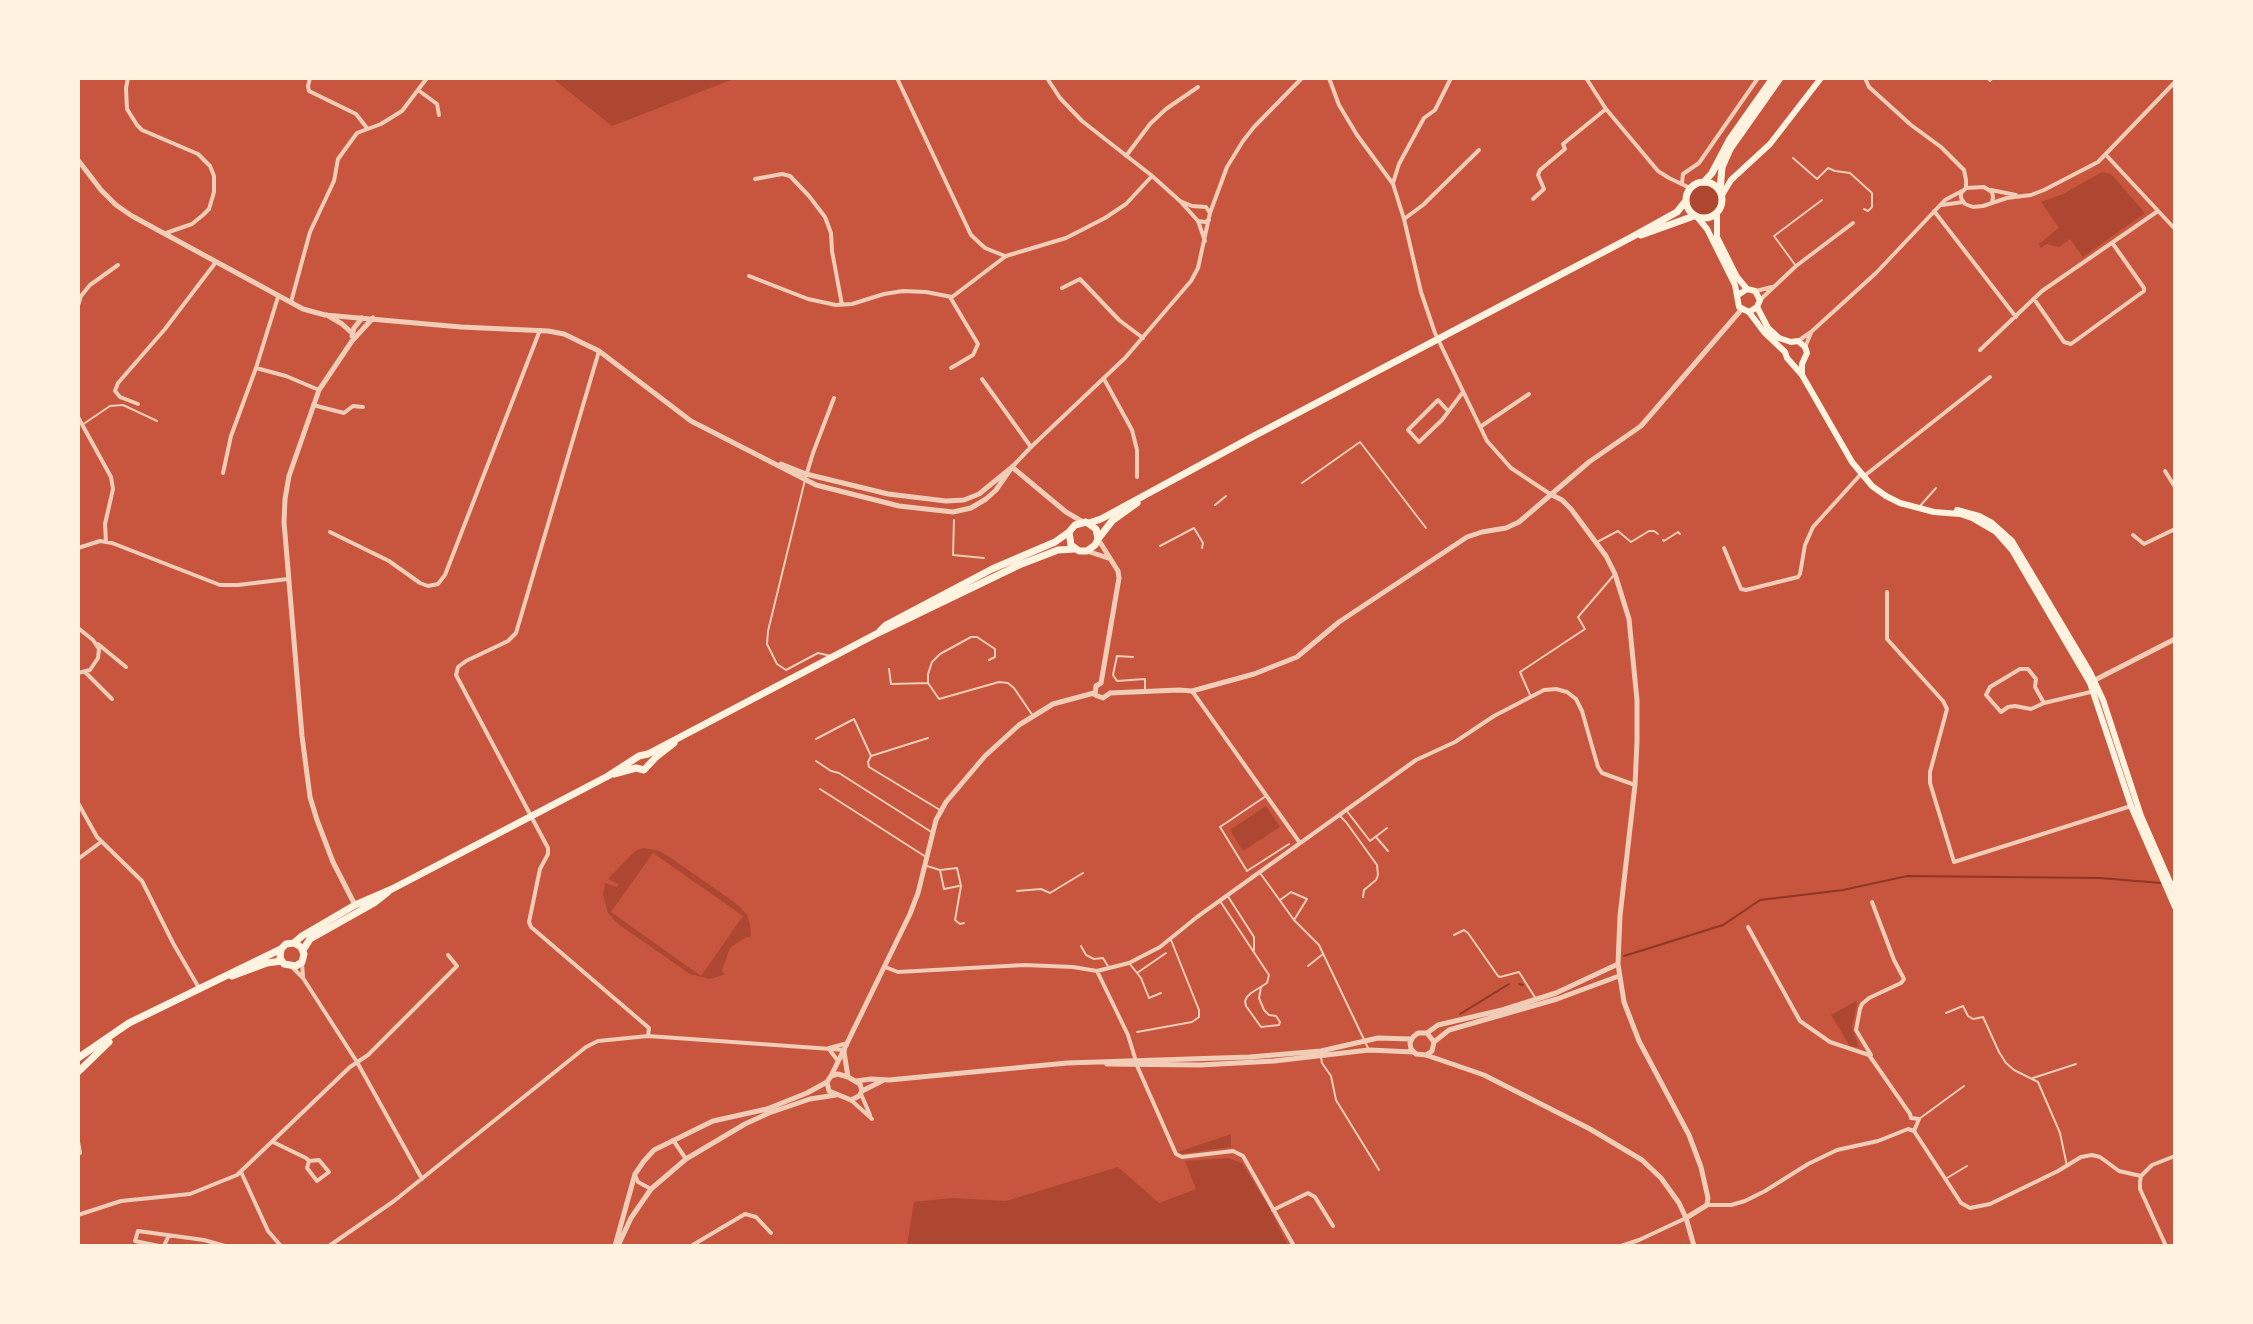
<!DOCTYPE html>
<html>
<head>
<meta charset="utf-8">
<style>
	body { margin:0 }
	#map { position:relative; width:2253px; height:1324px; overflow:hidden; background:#c8553d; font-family:Karla,sans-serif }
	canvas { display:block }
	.frame { position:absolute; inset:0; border:80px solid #fff3e0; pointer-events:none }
</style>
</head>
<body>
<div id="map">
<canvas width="2253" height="1324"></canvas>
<div class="frame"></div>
</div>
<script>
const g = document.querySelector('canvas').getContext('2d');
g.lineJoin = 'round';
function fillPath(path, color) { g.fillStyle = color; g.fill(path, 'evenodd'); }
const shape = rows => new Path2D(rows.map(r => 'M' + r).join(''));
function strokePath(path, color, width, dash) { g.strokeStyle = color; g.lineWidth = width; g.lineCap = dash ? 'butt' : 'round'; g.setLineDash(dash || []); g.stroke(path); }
fillPath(shape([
	[552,78,736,78,612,126],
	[2102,172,2111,174,2145,213,2083,257,2070,239,2059,247,2046,244,2041,248,2039,244,2059,228,2041,202,2063,194],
	'1686 200a18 18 0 1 1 36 0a18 18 0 1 1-36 0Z',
	[1266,806,1280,827,1243,851,1230,830],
	[643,848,657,850,668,856,737,904,747,915,750,924,751,937,746,937,730,948,722,970,724,975,709,979,690,974,618,924,608,913,603,894,605,883,617,887,619,884,608,879,635,851],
	[653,853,743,916,701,976,611,912],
	[1856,1001,1857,1003,1852,1028,1859,1047,1850,1046,1831,1015],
	[1231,1134,1231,1147,1180,1154,1178,1152],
	[1228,1158,1242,1163,1269,1207,1288,1246,907,1246,914,1202,952,1198,1006,1201,1118,1167,1159,1203,1196,1189,1185,1161]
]), '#ae4732');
strokePath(shape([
	[2174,883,2175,883],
	[1624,956,1723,925,1760,900,1843,890,1907,876,2100,878,2161,883],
	[1519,984,1523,985],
	[1460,1014,1509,984]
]), '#8f3625', 2);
strokePath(shape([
	[1987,78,1990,81,1993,78],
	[1793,158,1817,179,1828,168,1835,171,1850,173,1872,193,1872,207,1868,211,1864,209],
	[1796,266,1774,236,1822,200],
	[82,425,110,406,123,405,157,421],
	[805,480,768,631,767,644,777,664,786,670,818,653,831,656],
	[1302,483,1360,442,1426,528],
	[1215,505,1226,496],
	[1920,506,1936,488],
	[954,520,953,555,984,558],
	[1663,540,1664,541,1678,532,1680,534],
	[1597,542,1618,531,1631,542,1649,531,1654,531,1658,534],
	[1160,546,1194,528,1203,543,1202,548],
	[1133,657,1117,656,1113,675,1117,681,1145,679,1145,692],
	[889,669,891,684,928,683,939,699,999,682,1008,683,1014,688,1033,716],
	[928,683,928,674,932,662,940,654,971,637,977,637,995,649,995,657,989,660],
	[1531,697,1520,672,1585,629,1578,617,1614,575],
	[816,739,854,719,871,756,868,762,869,767,940,810],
	[871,756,928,738],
	[816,761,831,771,839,773,933,833],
	[820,789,926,857],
	[1266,796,1220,827,1247,871,1289,844],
	[1346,810,1370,841,1387,828],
	[1339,815,1346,822,1377,865,1378,875,1376,880,1364,890,1363,897],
	[1376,837,1388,851],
	[927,866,940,870,944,889,959,886],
	[940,870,957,868,961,886,955,920,960,924,964,923],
	[1260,873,1294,920,1319,945,1368,1048],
	[1017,891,1041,889,1050,893,1083,873],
	[1227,895,1254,937,1254,950],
	[1280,900,1291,892,1307,899,1294,920],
	[1220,901,1269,975,1267,983,1251,993,1247,997,1245,1001,1246,1006,1261,1027,1279,1025,1280,1022,1276,1016,1269,1015,1264,1010,1259,998,1261,987],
	[1454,935,1464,930,1468,933,1498,976,1500,977,1519,972,1536,999],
	[1081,946,1086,955,1094,959,1103,958,1109,968],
	[1129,963,1141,978,1149,998,1161,993],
	[1308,966,1323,954],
	[1137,973,1166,953],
	[1946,1013,1963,1006,1968,1016,1973,1019,1983,1017,1999,1052,2006,1063,2014,1070,2038,1082,2060,1133,2067,1166],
	[1137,1032,1192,1022,1199,1017,1199,1010,1171,940],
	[1321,1057,1322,1063,1331,1076,1336,1100,1379,1170],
	[2033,1078,2076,1064],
	[1919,1119,1964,1086],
	[1947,1178,1967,1166]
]), '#f1ccb7', 2);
strokePath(shape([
	[128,78,126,88,127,109,137,125,142,130,198,154,210,166,214,176,214,192,209,209,203,215,192,224,166,233],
	[310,78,308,86,309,91,356,114,367,128],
	[897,78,971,235,985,248,1005,256],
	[1047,78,1060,98,1082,121,1151,175,1180,201,1198,221,1205,222,1209,220],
	[1329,78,1339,105,1357,135,1393,184,1404,219,1421,292,1435,333,1487,441,1511,468,1550,494],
	[1586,78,1606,109,1658,171,1669,178,1690,188],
	[1865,78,1869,87,1911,125,1941,147,1964,170,1966,180,1966,188],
	[418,90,437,104,439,115],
	[2106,155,2175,229],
	[1126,156,1150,124,1166,109,1198,87],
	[755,179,782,174,790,176,809,196,825,217,831,233,832,251,842,305],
	[1393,183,1399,164,1424,118,1435,110,1451,78],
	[1682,183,1683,174,1699,163,1758,78],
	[1991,190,2016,195],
	[1533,199,1544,189,1538,175,1540,170,1565,149,1563,144,1606,109],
	[1180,201,1192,206,1206,207,1210,213],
	[1992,203,1993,197,1992,192,1984,187,1966,188,1961,193,1961,198,1965,204,1973,207,1983,206,2007,198,2031,195,2044,190,2098,162,2175,82],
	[1942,205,1963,202],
	[1934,211,2016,317],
	[1404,219,1423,205,1479,150],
	[1198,221,1205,241],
	[749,276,808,299,836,305,852,304,884,294,903,291,926,292,952,297,1006,256,1066,238,1105,218,1126,204,1152,176],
	[1062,288,1080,279,1119,320,1143,338],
	[1756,291,1772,287],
	[950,297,978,344,973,355,951,368],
	[2034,299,2064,342,2071,344,2144,291,2144,288,2113,244],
	[1760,300,1796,266,1853,223],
	[291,302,310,232,334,181,338,159,357,133,381,124,402,111,427,78],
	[78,306,81,296,90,285,118,265],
	[1798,341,1811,332,1876,273,1945,200,1962,191],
	[1805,347,1811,333],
	[1980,350,2042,291,2158,211],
	[599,351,516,633,508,641,466,661,458,667,456,675,548,848,548,854,540,869,529,922,531,927,649,1028,648,1036],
	[256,368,286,376,319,390],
	[982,379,1031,447],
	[1104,379,1132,430,1137,450,1137,477],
	[138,404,120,397,115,391,118,383,165,329,216,262],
	[313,405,344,413,353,406,363,407],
	[1448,411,1438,400,1408,430,1419,442,1442,420,1463,392],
	[78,417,111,477,113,489,105,524,106,542],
	[1480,427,1529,394],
	[1012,467,1031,447,1125,358,1191,281,1198,268,1210,213,1227,167,1243,141,1254,127,1302,78],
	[2165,471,2175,487],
	[223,473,231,436,256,368,278,297],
	[806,476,813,453,834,398],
	[1863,477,1990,377],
	[330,532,389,561,420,583,428,586,438,584,445,575,540,330],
	[2133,535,2144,544,2175,529],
	[78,548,100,541,112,543,220,585,238,585,288,579],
	[1724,548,1741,589,1746,590,1798,577,1800,574,1805,545,1813,527,1861,474],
	[1887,592,1887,639,1943,701,1947,709,1930,772,1930,783,1954,862,2131,806],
	[78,628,93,640,99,649,98,658,90,670,78,673],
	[98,644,126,667],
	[85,672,112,699],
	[1192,691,1300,843],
	[2044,703,2031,709,2015,706,2008,707,2001,712,1986,695,1990,687,2020,669,2028,669,2036,679,2035,687,2044,703,2095,691],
	[78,803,97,837,142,881,173,943,199,988],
	[78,859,101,842],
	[1748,927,1800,1021,1830,1042,1869,1055,1910,1114,1911,1118],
	[302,962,303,977],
	[292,967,303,978,357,1062,422,1179],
	[885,967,898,972,1024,965,1073,967,1097,971,1129,963,1160,947,1197,917,1416,760,1455,742,1494,716,1544,690,1556,689,1567,692,1576,699,1582,711,1598,767,1602,773,1635,785],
	[1097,971,1128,1035,1138,1068,1176,1154,1182,1157,1233,1151,1243,1156,1294,1246],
	[829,1048,844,1044,847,1045],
	[829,1049,838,1061],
	[1871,1055,1856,1030,1860,1009,1862,1004,1869,998,1901,983,1904,979,1894,960,1872,902],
	[861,1094,870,1115],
	[851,1100,872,1119],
	[1911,1118,1919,1119,1914,1131],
	[1914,1131,1961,1203,1970,1208,1990,1204,2058,1171,2081,1157,2092,1155,2100,1157,2119,1171,2141,1176],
	[673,1140,686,1159],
	[78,1141,80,1153],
	[273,1142,306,1158,309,1161,307,1168,317,1181,329,1172,319,1160,309,1161],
	[241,1172,268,1231,281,1246],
	[635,1175,638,1182,651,1189],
	[1707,1205,1731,1205,1745,1201,1765,1191,1808,1164,1837,1150,1878,1141,1908,1129,1914,1131],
	[1273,1210,1308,1193,1315,1197,1333,1226],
	[78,1215,121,1201,190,1194,237,1175,350,1067,368,1055,457,966,448,955],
	[159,1246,135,1241,138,1231,204,1240,225,1246],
	[164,1246,169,1235],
	[329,1246,394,1201,586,1047,598,1041,648,1036,845,1050],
	[691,1246,745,1214,756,1217,771,1233],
	[1621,1246,1639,1240,1686,1218],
	[2166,1246,2140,1189,2140,1182,2141,1176,2152,1165,2175,1156]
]), '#f1ccb7', 4);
strokePath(shape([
	[78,160,101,190,116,205,132,216,303,309,325,315,461,327,548,331,564,334,599,351,691,421,816,485,899,506,953,512,971,508,986,499,996,490,1012,467],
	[327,315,342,324,352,333],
	[352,336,354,328,362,318],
	[781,464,806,474,888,494,946,501,964,500,979,494,1011,468],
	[1012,467,1066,512,1083,522],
	[1550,494,1562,500,1571,509,1606,556,1615,574,1629,619,1637,700,1637,742,1635,785,1620,916,1618,964,1624,1002,1639,1041,1689,1135,1701,1167,1708,1198,1707,1205,1686,1218],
	[1098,539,1118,571,1119,578,1101,683],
	[1087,551,1108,558],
	[2091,682,2175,639],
	[1101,683,1096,686,1095,695,1103,698,1110,693],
	[1110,693,1179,690,1192,691,1254,674,1297,657,1339,622,1467,537,1482,532,1506,528,1519,522,1589,462,1641,426,1741,310],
	[355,905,333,862,317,820,310,797,302,736,284,522,285,499,289,476,319,390,352,341,373,318],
	[1427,1033,1438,1025,1502,1010,1556,993,1618,964],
	[1434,1042,1449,1030,1557,999,1619,976],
	[844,1052,848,1077],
	[1426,1055,1432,1051,1434,1042,1427,1033,1418,1033,1413,1037,1410,1043,1411,1049,1416,1054,1426,1055,1484,1075,1590,1129,1642,1160,1661,1178,1679,1203,1686,1218,1694,1246],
	[1107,1064,1200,1065,1274,1061,1369,1050,1413,1052],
	[838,1074,848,1077,860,1084,862,1091,859,1096,851,1100,829,1091,827,1082,831,1076,838,1074],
	[831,1076,910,914,918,893,936,820,946,802,985,756,1019,725,1053,704,1094,693],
	[856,1081,871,1079,889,1080,1067,1063,1250,1057,1321,1051,1378,1038,1411,1039],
	[862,1091,882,1081],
	[615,1246,635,1174,644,1161,654,1150,713,1121,767,1109,807,1093,827,1082],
	[618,1246,631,1218,651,1189,686,1159,745,1124,769,1113,810,1099,836,1095]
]), '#f1ccb7', 5);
strokePath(shape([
	[1722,195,1731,180,1770,144,1821,78],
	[1717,213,1717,237,1737,277,1747,289],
	[1698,218,1707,229,1735,285,1739,307,1749,312,1757,307,1760,300,1755,291,1747,289,1738,295],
	[1757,307,1768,328,1779,338,1791,342,1798,341,1805,347,1807,353,1802,364,1802,375],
	[1749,312,1764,332,1785,352,1787,358,1802,375,1852,462,1872,486,1886,496,1900,503,1934,512,1960,514,1972,518,1996,532,2012,550,2090,683,2131,806,2175,907],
	[1957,510,1979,516,1992,523,2012,541,2090,672,2103,700,2141,816,2175,894]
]), '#fff3e0', 6);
strokePath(shape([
	'1686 200a18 18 0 1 1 36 0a18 18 0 1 1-36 0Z',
	[1704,182,1712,173,1730,139,1773,78],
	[1720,191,1722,167,1730,149,1780,78],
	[1641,235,1694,216],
	[1089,523,1101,519,1252,437,1630,238,1677,212,1685,202],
	[1098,539,1096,529,1086,522,1075,525,1069,532,1071,545,1079,551,1087,551,1095,545,1098,539,1112,521,1137,503],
	[880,631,886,625,992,569,1055,542,1069,532],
	[614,774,636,768,644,770,656,757,674,743],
	[294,943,302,936,355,905,392,889,438,865,608,776,639,756,648,754,878,633,1019,565,1058,550,1075,549],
	[303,950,310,939,374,903,388,892],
	[232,976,267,963,282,961],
	[78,1058,129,1023,281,949,286,944,294,943,301,947,304,954,302,962,296,966,284,964,280,958,281,949],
	[78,1072,109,1042]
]), '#fff3e0', 7);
</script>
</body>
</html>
